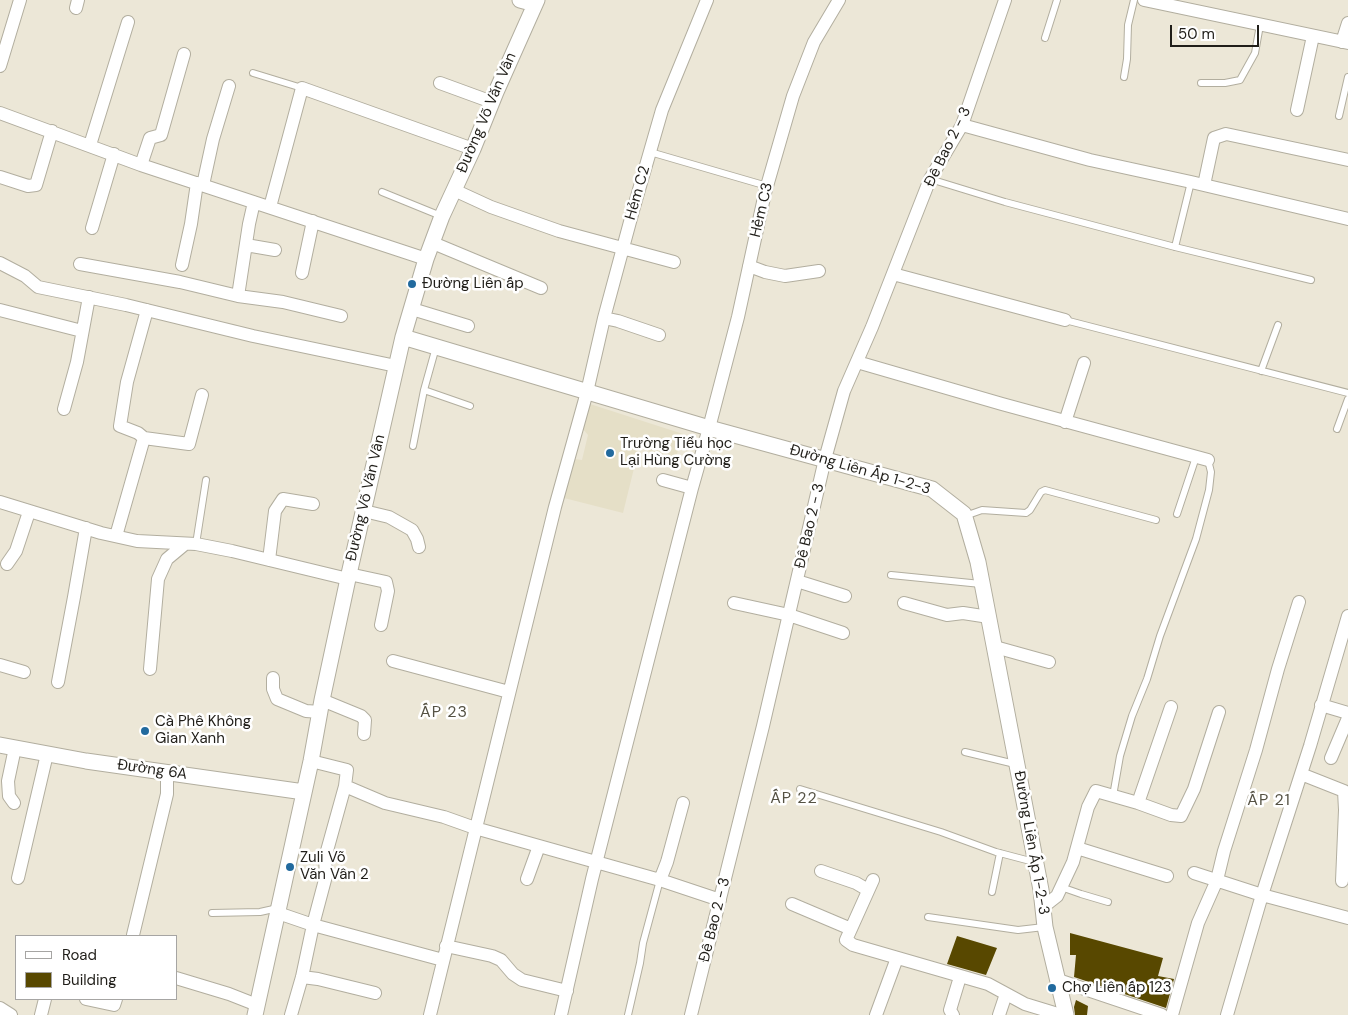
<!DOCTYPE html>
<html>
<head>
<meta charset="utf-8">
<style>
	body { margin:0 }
	#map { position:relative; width:1348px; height:1015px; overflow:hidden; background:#ece7d7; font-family:"DM Sans",sans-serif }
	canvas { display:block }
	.legend { position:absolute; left:15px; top:935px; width:162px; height:65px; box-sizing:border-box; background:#fff; border:1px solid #a6a5a3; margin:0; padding:6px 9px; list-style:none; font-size:15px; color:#201e19 }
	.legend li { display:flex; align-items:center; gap:10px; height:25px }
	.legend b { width:25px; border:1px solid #a6a5a3 }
	.scale { position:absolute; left:1170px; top:25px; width:89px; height:22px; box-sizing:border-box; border:2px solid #201e19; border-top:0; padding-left:6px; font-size:15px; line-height:18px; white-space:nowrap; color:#201e19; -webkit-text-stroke:4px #fff; paint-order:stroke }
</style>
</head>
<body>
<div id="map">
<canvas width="1348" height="1015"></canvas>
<ul class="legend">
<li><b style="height:6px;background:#fff"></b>Road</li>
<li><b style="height:14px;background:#584800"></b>Building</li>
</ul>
<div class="scale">50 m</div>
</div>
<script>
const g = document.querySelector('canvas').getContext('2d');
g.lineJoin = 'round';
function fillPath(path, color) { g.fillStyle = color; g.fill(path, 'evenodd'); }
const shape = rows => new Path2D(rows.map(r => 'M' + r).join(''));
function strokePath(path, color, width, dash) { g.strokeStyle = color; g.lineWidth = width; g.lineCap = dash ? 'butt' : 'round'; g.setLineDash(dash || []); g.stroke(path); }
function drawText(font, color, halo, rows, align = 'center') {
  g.font = font + ' "DM Sans",sans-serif'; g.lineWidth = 5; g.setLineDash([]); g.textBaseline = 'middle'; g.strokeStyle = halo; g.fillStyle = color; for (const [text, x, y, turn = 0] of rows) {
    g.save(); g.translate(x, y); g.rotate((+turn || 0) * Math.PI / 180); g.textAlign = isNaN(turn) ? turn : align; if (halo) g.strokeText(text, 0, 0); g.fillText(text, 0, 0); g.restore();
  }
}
fillPath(shape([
	[590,404,683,434,675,460,639,448,623,513,564,498,574,459,582,460,588,435,583,429]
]), '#e5dfc7');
fillPath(shape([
	[1070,933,1163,958,1158,976,1174,979,1166,1008,1074,977,1076,955,1070,955],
	[957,936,997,948,986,975,947,964],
	[1076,1000,1088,1006,1087,1015,1075,1015,1074,1007]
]), '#584800');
const service = shape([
	[1045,38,1057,0],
	[253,73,302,88],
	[1124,77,1127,59,1128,25,1134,0],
	[1201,83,1225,83,1240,80,1255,53,1260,25],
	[1339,116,1348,77],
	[650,152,767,186],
	[930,179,1005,202,1175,247,1311,280],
	[382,192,441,216],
	[1175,247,1191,182],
	[1065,320,1348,393],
	[1261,371,1278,325],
	[424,390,470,406],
	[1337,429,1348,399],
	[413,446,424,390,436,347],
	[1177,514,1196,457],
	[965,516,982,510,1026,513,1030,510,1041,492,1045,490,1156,520],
	[196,544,206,480],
	[891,575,981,584],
	[965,752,1015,764],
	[800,789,941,832,996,852,1034,862],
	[1113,796,1120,756,1132,716,1147,679,1160,636,1196,539,1209,490,1211,472,1208,460],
	[1061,887,1081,894,1108,902],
	[992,892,1000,853],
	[212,913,260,912,278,908],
	[928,917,1018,930,1044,927],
	[628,1015,640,963,643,943,660,880]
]);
const minor = shape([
	[1144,0,1348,43],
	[76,8,78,0],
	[1342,42,1348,23],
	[0,66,20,0],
	[440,83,492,102],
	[1297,110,1313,36],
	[0,113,141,165,426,259],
	[962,125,1090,160,1191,182,1348,219],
	[90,145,128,22],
	[141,165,150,138,161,135,184,54],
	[0,177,28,186,36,185,52,131],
	[203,185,213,139,229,86],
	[1204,185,1214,138,1226,134,1348,160],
	[454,190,491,207,559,231,674,262],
	[270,207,302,88,473,149],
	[92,228,114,154],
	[433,243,541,288],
	[246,245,275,250],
	[0,263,25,276,38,287,126,305,253,336,396,366],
	[80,264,180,282,238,296,283,302,341,316],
	[182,265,191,224,197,183],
	[749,266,765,272,785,276,819,271],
	[302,273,313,221],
	[893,274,1065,320],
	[238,296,249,224,254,202],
	[412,309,468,326],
	[0,310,82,331],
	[147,310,127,382,120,426,138,433,144,438,189,444,202,395],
	[604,318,618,321,659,335],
	[857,362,1002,404,1208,460],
	[64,409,77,362,89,297],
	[1065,422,1084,363],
	[663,480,692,488],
	[0,502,101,533,137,541,196,544,232,551,348,579],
	[364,511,389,517,412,530,417,539,419,547],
	[116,536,144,438],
	[269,560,275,511,283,499,313,504],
	[7,564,16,551,29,512],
	[349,574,386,582,388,591,381,625],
	[797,581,845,596],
	[734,603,789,615,843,633],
	[904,603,947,615,963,613,989,617],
	[995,647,1049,662],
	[393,661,509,692],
	[0,665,24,672],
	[150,669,158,579,167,559,185,544],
	[273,678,273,689,277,699,306,711,320,712],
	[58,682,74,597,86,528],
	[322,700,361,716,365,720,364,734],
	[1321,705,1348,713],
	[1331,758,1348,718],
	[311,761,347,770,345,786,385,803,444,817,475,828,660,880,720,900],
	[1301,774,1344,791,1345,810,1342,881],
	[14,803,9,796,8,781,15,748],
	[1138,803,1171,707],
	[1077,848,1167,876],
	[821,871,856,883,868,890],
	[1194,873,1262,895,1348,918],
	[18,878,47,754],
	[527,879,539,846],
	[660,880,667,862,683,803],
	[873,880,846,940,853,945,988,984,1025,1004,1061,1015],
	[792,904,851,929],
	[1043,907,1057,896,1073,862,1088,807,1096,791,1138,803,1171,815,1181,816,1194,789,1219,712],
	[278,913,313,925,326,876,325,858,345,786],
	[133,935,167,794,167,773],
	[446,946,492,956,501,960,513,974,522,980,567,991],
	[302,977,318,979,375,993],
	[176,978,229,994,257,1005],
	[1058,980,1162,1015],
	[86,999,114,1005,116,999],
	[0,1008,11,1015],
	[41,1015,45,999],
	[291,1015,302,977,313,925,443,960],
	[430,1015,555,507,587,392,604,318,634,207,662,110,707,0],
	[561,1015,592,879,692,488,709,428,738,317,765,193,793,96,814,42,839,0],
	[691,1015,763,726,825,459,844,391,872,327,930,179,962,125,1005,0],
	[876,1015,897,958],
	[953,1015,950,1010,960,977],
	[999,1015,1006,994],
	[1172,1015,1198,923,1217,880,1224,851,1256,750,1278,669,1299,602],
	[1227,1015,1262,895,1310,746,1348,616]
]);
const tertiary = shape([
	[520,0,535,4],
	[403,337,709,428,932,489,964,514,978,562,1041,890,1045,927,1066,1015],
	[0,745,86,761,304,792],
	[255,1015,311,761,322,700,349,574,403,337,426,259,442,216,473,149,496,92,537,0]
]);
strokePath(service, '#b2ae9f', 8);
strokePath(minor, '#b2ae9f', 14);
strokePath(tertiary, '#b2ae9f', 17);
strokePath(service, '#fff', 6);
strokePath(minor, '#fff', 12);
strokePath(tertiary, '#fff', 15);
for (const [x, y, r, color] of [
	[412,284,5,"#226a9e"],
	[610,453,5,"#226a9e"],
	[145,731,5,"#226a9e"],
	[290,867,5,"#226a9e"],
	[1052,988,5,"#226a9e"]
]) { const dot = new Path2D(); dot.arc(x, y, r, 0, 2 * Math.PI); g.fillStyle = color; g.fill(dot); strokePath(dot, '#fff', 2); }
drawText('15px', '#201e19', '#fff', [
	["Đường Võ Văn Vân",487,113,-67],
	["Đê Bao 2 - 3",948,147,-64],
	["Hẻm C2",638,193,-74],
	["Hẻm C3",762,210,-77],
	["Đường Liên Ấp 1-2-3",860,470,16],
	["Đường Võ Văn Vân",366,498,-77],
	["Đê Bao 2 - 3",810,526,-77],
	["Đường 6A",152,770,8],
	["Đường Liên Ấp 1-2-3",1031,843,80],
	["Đê Bao 2 - 3",715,920,-76]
]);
drawText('15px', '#201e19', '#fff', [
	["Đường Liên ấp",422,284],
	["Trường Tiểu học",620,444],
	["Lại Hùng Cường",620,461],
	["Cà Phê Không",155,722],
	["Gian Xanh",155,739],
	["Zuli Võ",300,858],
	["Văn Vân 2",300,875],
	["Chợ Liên ấp 123",1062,988]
], 'left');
g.letterSpacing = '1px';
drawText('16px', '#555244', '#fff', [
	["ẤP 23",444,713],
	["ẤP 22",794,799],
	["ẤP 21",1269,801]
]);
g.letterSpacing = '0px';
</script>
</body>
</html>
